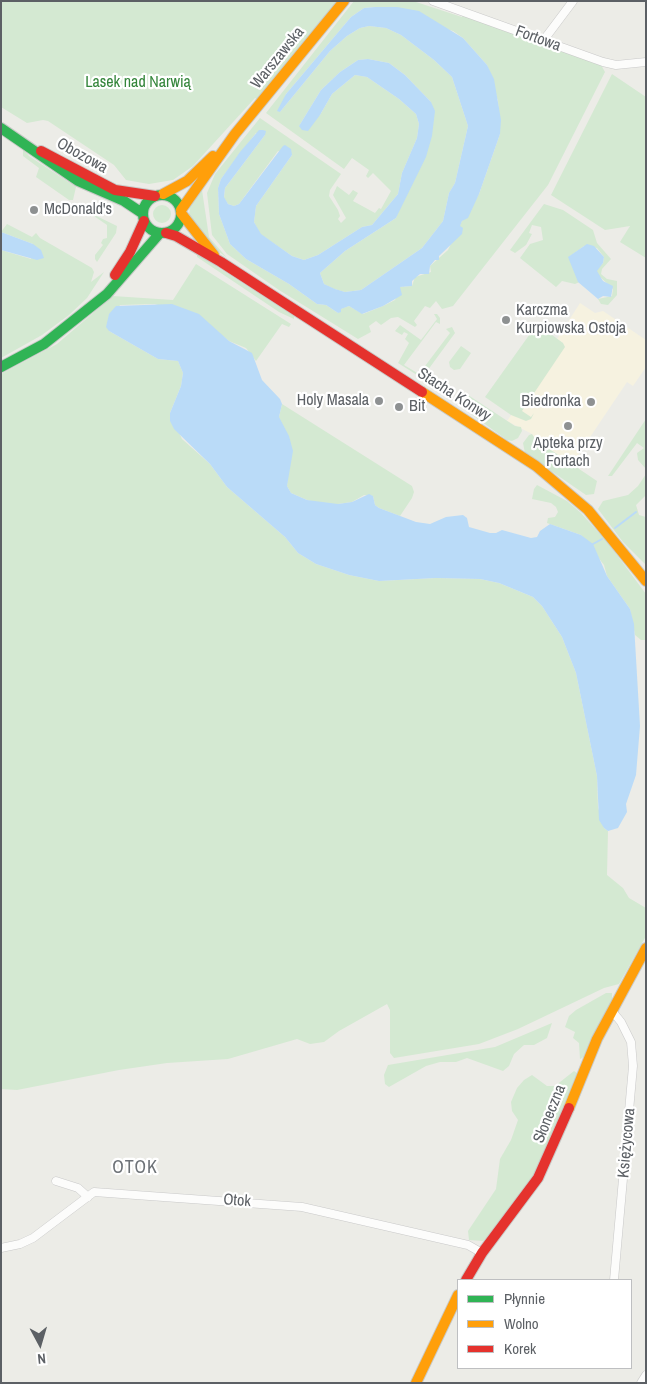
<!DOCTYPE html>
<html>
<head>
<meta charset="utf-8">
<style>
	body { margin:0 }
	#map { position:relative; width:647px; height:1384px; overflow:hidden; background:#ecece7; font-family:"Archivo Narrow",sans-serif }
	canvas { display:block }
	.frame { position:absolute; inset:0; border:2px solid #5c6065; pointer-events:none }
	.legend { position:absolute; left:457px; top:1279px; width:175px; height:90px; box-sizing:border-box; background:#fff; border:1px solid #bebfc1; margin:0; padding:6px 9px; list-style:none; font-size:15px; color:#5c6065 }
	.legend li { display:flex; align-items:center; gap:10px; height:25px }
	.legend b { width:25px; border:1px solid #bebfc1 }
	.north { position:absolute; left:15px; top:1319px; width:50px; height:50px; -webkit-text-stroke:4px #fff; paint-order:stroke; rotate:174deg; font-size:14px; font-weight:700; line-height:20px; text-align:center; color:#5c6065 }
	.north::after { content:''; display:block; margin:auto; width:18px; height:22px; background:#5c6065; clip-path:polygon(50% 0,100% 100%,50% 72%,0 100%) }
</style>
</head>
<body>
<div id="map">
<canvas width="647" height="1384"></canvas>
<div class="frame"></div>
<ul class="legend">
<li><b style="height:6px;background:#30b455"></b>Płynnie</li>
<li><b style="height:6px;background:#ff9f0a"></b>Wolno</li>
<li><b style="height:6px;background:#e5322d"></b>Korek</li>
</ul>
<div class="north">N</div>
</div>
<script>
const g = document.querySelector('canvas').getContext('2d');
g.lineJoin = 'round';
function fillPath(path, color) { g.fillStyle = color; g.fill(path, 'evenodd'); }
const shape = rows => new Path2D(rows.map(r => 'M' + r).join(''));
function strokePath(path, color, width, dash) { g.strokeStyle = color; g.lineWidth = width; g.lineCap = dash ? 'butt' : 'round'; g.setLineDash(dash || []); g.stroke(path); }
function drawText(font, color, halo, rows, align = 'center') {
  g.font = font + ' "Archivo Narrow",sans-serif'; g.lineWidth = 4.5; g.setLineDash([]); g.textBaseline = 'middle'; g.strokeStyle = halo; g.fillStyle = color; for (const [text, x, y, turn = 0] of rows) {
    g.save(); g.translate(x, y); g.rotate((+turn || 0) * Math.PI / 180); g.textAlign = isNaN(turn) ? turn : align; if (halo) g.strokeText(text, 0, 0); g.fillText(text, 0, 0); g.restore();
  }
}
fillPath(shape([
	[580,303,595,313,603,311,646,340,646,367,633,386,627,382,572,464,536,440,532,434,507,421,563,343,557,339]
]), '#f6f2e0');
fillPath(shape([
	[1,1,337,1,257,99,255,98,193,166,173,180,149,184,126,180,114,165,48,121,43,120,27,123,1,107],
	[354,1,413,1,462,17,464,14,548,45,547,48,557,51,558,49,601,65,605,72,548,185,453,306,442,309,436,301,430,308,425,306,414,321,417,325,415,327,398,317,391,318,381,325,376,321,369,326,371,332,358,339,279,290,227,254,212,235,207,193,215,174,260,118,341,174,330,190,329,196,338,210,340,216,338,219,341,223,346,218,333,195,337,186,349,195,353,190,358,193,353,201,375,213,379,208,381,209,391,191,373,173,368,178,366,176,369,170,352,158,344,169,266,113],
	[375,7,453,31,463,38,487,65,498,101,500,134,479,194,462,221,448,250,430,266,431,272,415,277,412,286,400,287,395,300,383,306,363,314,349,306,340,309,338,313,326,305,317,304,289,284,246,259,230,244,219,214,218,188,221,179,256,133,265,135,225,188,224,198,228,204,234,206,239,204,278,151,292,155,256,206,254,222,260,234,292,256,304,260,318,255,362,227,372,225,398,194,402,173,417,138,419,124,416,114,399,99,367,77,355,75,332,94,320,115,299,126,321,90,340,72,358,60,368,59,389,63,405,75,431,102,396,218,345,251,320,273,324,284,334,289,345,292,361,290,422,248,443,221,449,193,455,183,468,126,452,77,434,60,401,35,386,28,369,26,360,28,347,36,330,51,280,112,286,94,351,17,364,8],
	[612,74,646,97,646,258,620,242,630,226,605,230,551,195],
	[23,149,29,156,76,187,73,200,69,200,36,177,39,168,23,156],
	[202,190,209,237,227,258,213,247,189,216,190,206],
	[544,204,563,210,593,230,597,243,611,259,602,269,601,274,607,279,617,281,617,295,608,305,601,304,598,299,612,296,613,289,597,274,597,269,603,263,604,257,597,248,584,246,569,257,584,280,575,284,562,281,556,287,520,258,530,244,543,240,541,227,532,225,529,233,532,234,526,245,515,253,510,250],
	'153 214a9 9 0 1 1 18 0a9 9 0 1 1-18 0Z',
	[82,209,117,226,116,233,97,262,95,259,95,255,103,245,101,243,103,239,107,238,107,225,91,214,82,215,80,212],
	[7,224,32,237,36,233,40,238,92,268,94,272,91,282,104,272,87,298,69,315,42,335,1,358,1,250,31,259,33,244,1,232],
	[197,254,294,316,294,319,279,312,197,257],
	[196,264,291,324,289,327,282,324,256,361,246,348,229,341,217,332,155,304,120,305,109,331,158,359,178,361,183,373,181,386,170,413,182,439,210,464,227,487,285,537,298,553,316,564,349,575,379,581,436,578,480,579,499,583,533,597,542,606,562,637,576,673,597,776,598,807,604,828,608,831,607,875,623,888,629,898,646,908,646,936,619,984,604,988,518,1029,479,1044,394,1058,390,1053,390,1010,387,1004,339,1031,324,1042,310,1044,297,1039,228,1059,167,1063,119,1070,17,1090,1,1089,1,374,57,344,113,296,173,300],
	[434,314,437,314,440,318,440,324,436,322,404,365,419,374,450,333,446,329,452,327,455,333,425,374,417,375,398,363,409,343,405,339,408,334,404,332,402,335,395,331,400,325,421,340,437,319],
	[537,324,563,343,565,347,522,411,531,417,534,413,531,419,526,421,511,415,485,397],
	[461,346,471,353,460,369,454,370,450,367,449,362],
	[465,393,515,426,521,427,522,431,518,438,512,441,507,440,471,414,467,401,465,399],
	[282,404,412,486,414,492,412,498,400,516,379,508,375,505,373,496,364,495,352,502,338,504,324,504,307,500,291,493,287,486,288,475,279,417],
	[646,419,646,469,638,460,637,453,644,448,637,443,612,476,608,476],
	[532,434,536,440,597,481,594,494,586,495,525,453,523,443,529,435],
	[646,474,646,495,636,505,639,515,646,517,646,565,623,542,598,509,603,501,628,495,638,486],
	[537,485,567,501,581,513,608,543,646,594,645,640,641,640,635,635,630,609,607,576,604,565,581,535,547,523,548,518,555,517,558,512,556,507,551,503,532,499,534,489],
	[606,993,612,993,612,1002,584,1057,580,1059,579,1043,573,1038,575,1032,565,1027,569,1016,576,1010],
	[552,1023,547,1038,534,1045,524,1045,514,1054,509,1066,503,1071,467,1058,456,1062,440,1062,426,1066,389,1087,385,1084,384,1075,388,1065,495,1047],
	[574,1071,577,1073,557,1125,530,1182,490,1235,483,1241,469,1240,468,1231,496,1189,500,1159,511,1140,518,1120,512,1111,511,1102,517,1088,524,1080,532,1075,547,1086,555,1086]
]), '#d4e9d2');
fillPath(shape([
	[375,7,397,7,419,11,463,38,487,65,494,79,501,120,500,134,479,194,468,218,462,221,460,226,463,228,462,234,439,256,439,260,435,260,430,266,429,274,420,274,412,281,412,286,400,287,402,295,383,306,362,314,349,306,341,309,341,312,338,313,326,305,317,304,289,284,246,259,230,244,219,214,218,188,221,179,240,152,259,130,263,130,266,131,265,135,225,188,224,197,228,204,234,206,239,204,283,146,285,145,291,149,292,155,256,206,254,222,261,234,292,256,304,260,318,255,362,227,372,225,398,194,402,173,417,138,419,124,416,114,399,99,367,77,355,75,332,94,320,115,308,131,302,130,299,126,321,90,340,72,358,60,368,59,389,63,405,75,431,102,435,111,432,136,426,157,396,218,345,251,320,273,324,284,335,289,345,292,361,290,422,248,443,221,449,193,455,183,468,126,452,77,434,60,401,35,386,28,369,26,360,28,347,36,330,51,280,112,277,111,286,94,351,17,364,8],
	[1,232,33,244,41,250,44,258,37,260,1,250],
	[587,244,594,246,604,257,603,263,597,271,603,281,613,286,611,297,603,296,598,299,578,282,568,257],
	[172,304,199,314,229,341,252,353,262,380,280,399,282,404,279,417,289,436,293,451,287,486,291,493,307,500,338,504,352,502,369,494,373,496,375,505,379,508,416,522,430,524,446,517,463,515,467,518,469,527,490,533,496,533,502,530,531,538,537,537,540,531,550,524,581,535,593,544,607,576,630,609,634,624,640,726,636,775,626,804,627,812,618,828,608,831,604,828,599,820,597,776,576,673,562,637,542,606,533,597,499,583,480,579,436,578,379,581,349,575,316,564,298,553,285,537,227,487,210,464,174,429,170,421,170,413,181,386,183,373,178,361,158,359,109,331,106,327,109,314,116,306]
]), '#badbf8');
strokePath(shape([
	[615,528,636,512],
	[593,544,602,539]
]), '#badbf8', 2);
const street = shape([
	[433,1,603,62,616,65,646,62],
	[543,41,573,1],
	[612,1011,621,1022,631,1042,633,1066,614,1280],
	[56,1181,78,1188,88,1197],
	[1,1248,20,1244,33,1238,94,1192,302,1207,468,1245,482,1253],
	[641,1383,646,1375]
]);
const fast = shape([
	[1,128,78,181,124,201,142,213],
	'143 214a19 19 0 1 1 38 0a19 19 0 1 1-38 0Z',
	[1,367,44,344,107,294,160,233]
]);
const slow = shape([
	[163,194,187,181,213,156],
	[181,210,235,134,344,1],
	[181,213,214,255],
	[422,392,536,466,588,510,646,581],
	[569,1108,597,1039,646,948],
	[416,1383,458,1295]
]);
const jam = shape([
	[41,151,115,190,155,196],
	[166,233,176,236,221,262,422,392],
	[115,275,130,252,144,221],
	[466,1280,482,1253,538,1178,569,1108]
]);
strokePath(street, '#c9c9c9', 9);
strokePath(fast, '#c8c9c7', 12);
strokePath(slow, '#c8c9c7', 12);
strokePath(jam, '#c8c9c7', 12);
strokePath(street, '#fcfcfb', 8);
strokePath(fast, '#30b455', 10);
strokePath(slow, '#ff9f0a', 10);
strokePath(jam, '#e5322d', 10);
for (const [x, y, r, color] of [
	[34,210,5,"#8e9192"],
	[506,320,5,"#8e9192"],
	[379,401,5,"#8e9192"],
	[591,402,5,"#8e9192"],
	[399,407,5,"#8e9192"],
	[568,426,5,"#8e9192"]
]) { const dot = new Path2D(); dot.arc(x, y, r, 0, 2 * Math.PI); g.fillStyle = color; g.fill(dot); strokePath(dot, '#fff', 2); }
drawText('16px', '#5c6065', '#fff', [
	["Fortowa",538,39,20],
	["Warszawska",278,58,-51],
	["Obozowa",82,156,29],
	["Stacha Konwy",454,395,33],
	["Słoneczna",550,1114,-68],
	["Księżycowa",627,1143,-85],
	["Otok",237,1201,4]
]);
drawText('16px', '#33853a', '#fff', [
	["Lasek nad Narwią",138,83]
]);
drawText('16px', '#5c6065', '#fff', [
	["McDonald's",44,210],
	["Karczma",516,311],
	["Kurpiowska Ostoja",516,329],
	["Holy Masala",369,401,"right"],
	["Biedronka",581,402,"right"],
	["Bit",409,407],
	["Apteka przy",568,444,"center"],
	["Fortach",568,462,"center"]
], 'left');
g.letterSpacing = '1px';
drawText('18px', '#6d7277', '#fff', [
	["OTOK",135,1168]
]);
g.letterSpacing = '0px';
</script>
</body>
</html>
